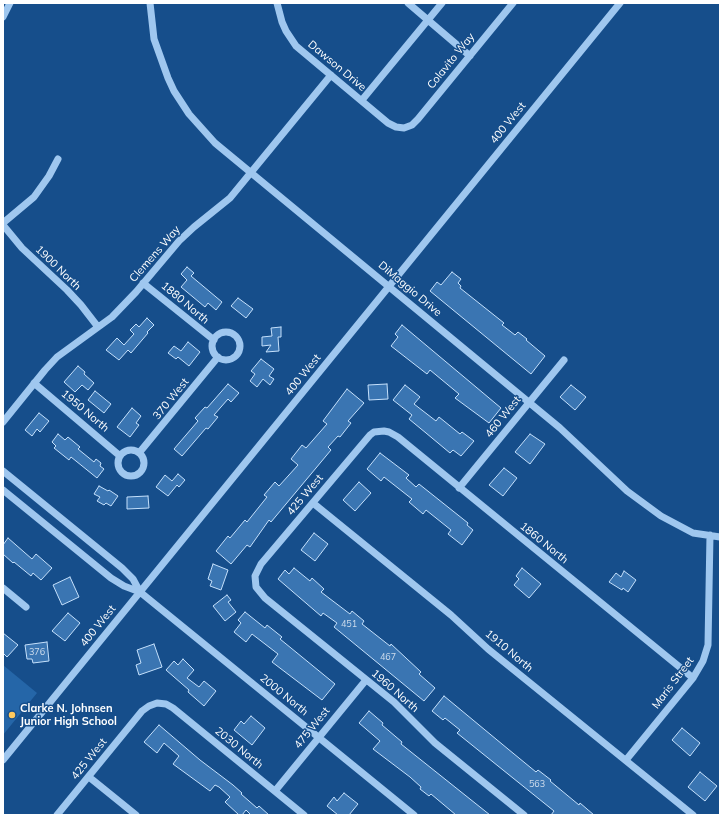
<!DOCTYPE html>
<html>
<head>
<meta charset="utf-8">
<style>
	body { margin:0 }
	#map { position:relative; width:723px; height:818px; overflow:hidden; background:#164e8b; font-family:Mulish,sans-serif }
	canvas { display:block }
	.frame { position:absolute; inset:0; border:4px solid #fff; pointer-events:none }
</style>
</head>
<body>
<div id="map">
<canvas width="723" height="818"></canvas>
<div class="frame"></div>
</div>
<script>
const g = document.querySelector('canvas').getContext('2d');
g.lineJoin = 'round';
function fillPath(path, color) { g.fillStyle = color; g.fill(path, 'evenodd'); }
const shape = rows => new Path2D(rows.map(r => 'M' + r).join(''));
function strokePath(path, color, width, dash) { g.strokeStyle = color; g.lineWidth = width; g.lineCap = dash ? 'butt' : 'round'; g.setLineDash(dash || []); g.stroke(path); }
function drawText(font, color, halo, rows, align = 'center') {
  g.font = font + ' Mulish,sans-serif'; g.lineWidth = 3; g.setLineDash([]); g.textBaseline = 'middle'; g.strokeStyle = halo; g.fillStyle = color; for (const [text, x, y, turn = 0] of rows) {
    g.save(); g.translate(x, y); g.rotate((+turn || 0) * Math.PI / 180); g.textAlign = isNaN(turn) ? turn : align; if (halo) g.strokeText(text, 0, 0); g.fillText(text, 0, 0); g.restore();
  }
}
fillPath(shape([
	[3,665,37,693,3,735]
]), '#2566a8');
const building = shape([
	[187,267,194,273,191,276,222,302,216,310,208,303,205,307,181,287,187,280,181,274,187,267],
	[452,272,461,279,458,283,461,286,460,288,504,323,502,325,515,335,518,332,527,339,526,340,545,356,531,374,430,291,437,282,441,285,452,272],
	[238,298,253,309,246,318,231,306,238,298],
	[147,318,154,325,147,332,148,333,131,353,128,350,119,360,106,350,117,338,124,345,134,334,130,330,136,324,139,327,147,318],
	[402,325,501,408,489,423,455,398,459,394,430,370,427,374,391,346,398,337,395,334,402,325],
	[281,327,281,337,278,337,279,351,266,352,271,345,262,346,262,337,272,336,271,328,281,327],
	[188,342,200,352,189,366,178,357,176,359,168,353,174,346,181,351,188,342],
	[261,359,274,369,269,376,274,379,270,385,263,379,257,387,250,381,255,374,251,371,261,359],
	[78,366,85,372,84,374,94,383,88,390,82,385,75,392,64,382,78,366],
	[228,384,239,393,231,402,228,399,214,415,218,417,208,429,206,428,182,456,174,449,198,421,195,418,205,407,207,408,228,384],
	[387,384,388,399,369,400,368,385,387,384],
	[405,385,420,397,414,404,436,421,439,417,460,434,462,432,474,441,461,456,453,450,450,453,426,433,409,419,412,415,393,400,405,385],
	[571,385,586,397,575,410,560,397,571,385],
	[347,389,364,403,348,421,351,423,340,437,338,436,328,447,331,450,271,522,269,520,250,547,247,545,231,564,216,551,228,536,230,538,245,520,247,522,267,497,264,495,275,482,279,486,298,465,291,459,302,445,306,448,327,424,323,421,347,389],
	[95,391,111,404,104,413,88,400,95,391],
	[132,408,141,416,136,423,139,425,130,437,117,427,132,408],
	[39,413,49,421,40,432,37,429,32,436,25,430,39,413],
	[58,434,65,440,68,437,80,447,78,449,94,462,96,459,101,463,100,466,104,469,97,478,71,457,69,460,54,448,56,446,52,442,58,434],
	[530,434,545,444,530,464,515,452,530,434],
	[380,453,409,475,406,478,416,487,419,484,468,523,467,525,473,530,462,545,448,534,451,530,426,510,423,514,409,502,412,499,384,477,381,481,367,469,380,453],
	[504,468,517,478,503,496,489,485,504,468],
	[178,474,185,480,179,487,177,485,168,496,156,487,165,475,172,481,178,474],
	[359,482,371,493,355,511,343,500,359,482],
	[99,486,108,491,109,490,118,496,111,506,106,503,104,505,97,501,100,497,94,494,99,486],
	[148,496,149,508,127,509,127,497,148,496],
	[314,533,328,544,315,561,301,550,314,533],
	[8,538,32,559,36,554,52,568,41,580,33,573,31,576,14,562,13,563,3,554,3,545,8,538],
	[213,564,228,570,221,590,210,586,212,581,208,579,213,564],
	[294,568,310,581,312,578,324,589,321,592,350,614,352,611,364,621,362,624,390,646,391,644,421,672,419,674,435,688,424,701,334,627,337,623,323,613,321,616,278,579,285,570,289,574,294,568],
	[522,568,541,584,529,598,514,585,519,579,516,576,522,568],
	[624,571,636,580,628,592,623,588,622,590,609,582,616,573,621,577,624,571],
	[70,577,79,597,62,605,53,585,70,577],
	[227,595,231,600,228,602,236,612,225,621,213,606,227,595],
	[245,612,265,628,267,625,282,637,280,639,335,684,322,700,272,662,278,654,252,634,246,642,234,632,241,623,238,620,245,612],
	[68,613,80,623,65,641,52,631,68,613],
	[3,633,18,645,7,657,3,653,3,633],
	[47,642,49,661,33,663,32,659,27,659,25,645,47,642],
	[154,644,162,667,139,675,136,665,141,663,137,650,154,644],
	[183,659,194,670,187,678,199,687,204,681,216,691,204,706,188,692,189,690,166,670,174,661,178,665,183,659],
	[444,696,508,749,536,772,538,770,551,780,550,781,579,805,580,803,594,815,551,815,554,811,457,733,460,730,445,718,443,720,432,711,444,696],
	[369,711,383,723,382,725,402,742,401,744,490,815,456,815,431,794,429,796,420,789,421,787,410,777,373,749,380,741,359,723,369,711],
	[251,716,265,728,252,745,234,730,241,721,244,724,251,716],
	[159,725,200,760,233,785,242,793,241,794,257,808,259,806,269,815,251,815,246,810,242,815,239,815,225,802,230,797,219,787,215,785,210,791,173,764,179,756,164,743,157,753,144,742,159,725],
	[682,728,700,743,690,756,672,740,682,728],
	[700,772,717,786,705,801,688,787,700,772],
	[344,793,358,804,349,815,338,815,327,806,334,797,337,801,344,793]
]);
fillPath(building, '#3a75b2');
strokePath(building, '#c5e0fb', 1);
strokePath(shape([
	[150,3,154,39,168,78,174,91,189,114,215,143,560,428,627,491,661,516,693,533,720,537],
	[277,3,282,22,286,31,296,46,388,123,396,127,404,128,412,125,418,119,513,3],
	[408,3,470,56],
	[3,17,10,3],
	[362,100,442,3],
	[3,223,34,197,49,176,58,159],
	[3,225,22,248,67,290,81,305,98,327],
	[143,283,214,340],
	'212 346a14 14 0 1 1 28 0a14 14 0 1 1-28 0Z',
	[34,383,120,456],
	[3,422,45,370,57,357,112,317,136,292,179,241,194,227,230,198,331,75],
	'118 463a13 13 0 1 1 26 0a13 13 0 1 1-26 0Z',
	[139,453,218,357],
	[3,471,122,568,133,579,140,592],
	[459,488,564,360],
	[3,490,111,578,124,586,140,592,414,815],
	[313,503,451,615,488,649,693,815],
	[3,588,26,607],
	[3,760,620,3],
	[626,760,693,678,703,661,708,645,710,535],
	[89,777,136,815],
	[275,791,366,680],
	[57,815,142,711,149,706,157,703,166,704,173,708,304,815],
	[524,815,435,743,394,702,265,598,256,587,255,576,261,564,370,435,374,432,384,431,389,432,398,437,693,678]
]), '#9fc7ef', 7);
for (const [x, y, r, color] of [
	[12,715,4,"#ffc95d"]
]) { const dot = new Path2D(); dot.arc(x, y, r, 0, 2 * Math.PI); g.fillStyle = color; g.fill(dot); strokePath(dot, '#164e8b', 1.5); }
drawText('9px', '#cedcec', null, [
	["451",349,624],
	["376",37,652],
	["467",388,657],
	["563",537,784]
]);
drawText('11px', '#fff', '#164e8b', [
	["Colavito Way",451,61,-51],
	["Dawson Drive",337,66,40],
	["400 West",508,123,-51],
	["Clemens Way",155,254,-49],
	["1900 North",58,268,44],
	["DiMaggio Drive",410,289,40],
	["1880 North",185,303,40],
	["400 West",303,375,-51],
	["370 West",171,399,-51],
	["1950 North",85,411,40],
	["460 West",503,417,-51],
	["425 West",305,495,-50],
	["1860 North",544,543,39],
	["400 West",98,626,-51],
	["1910 North",509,651,40],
	["Maris Street",673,683,-53],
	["1960 North",395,691,41],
	["2000 North",284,695,39],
	["475 West",312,728,-51],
	["2030 North",239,748,39],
	["425 West",89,759,-51]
]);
drawText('bold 11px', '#fff', '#164e8b', [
	["Clarke N. Johnsen",20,709],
	["Junior High School",20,722]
], 'left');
</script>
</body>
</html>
